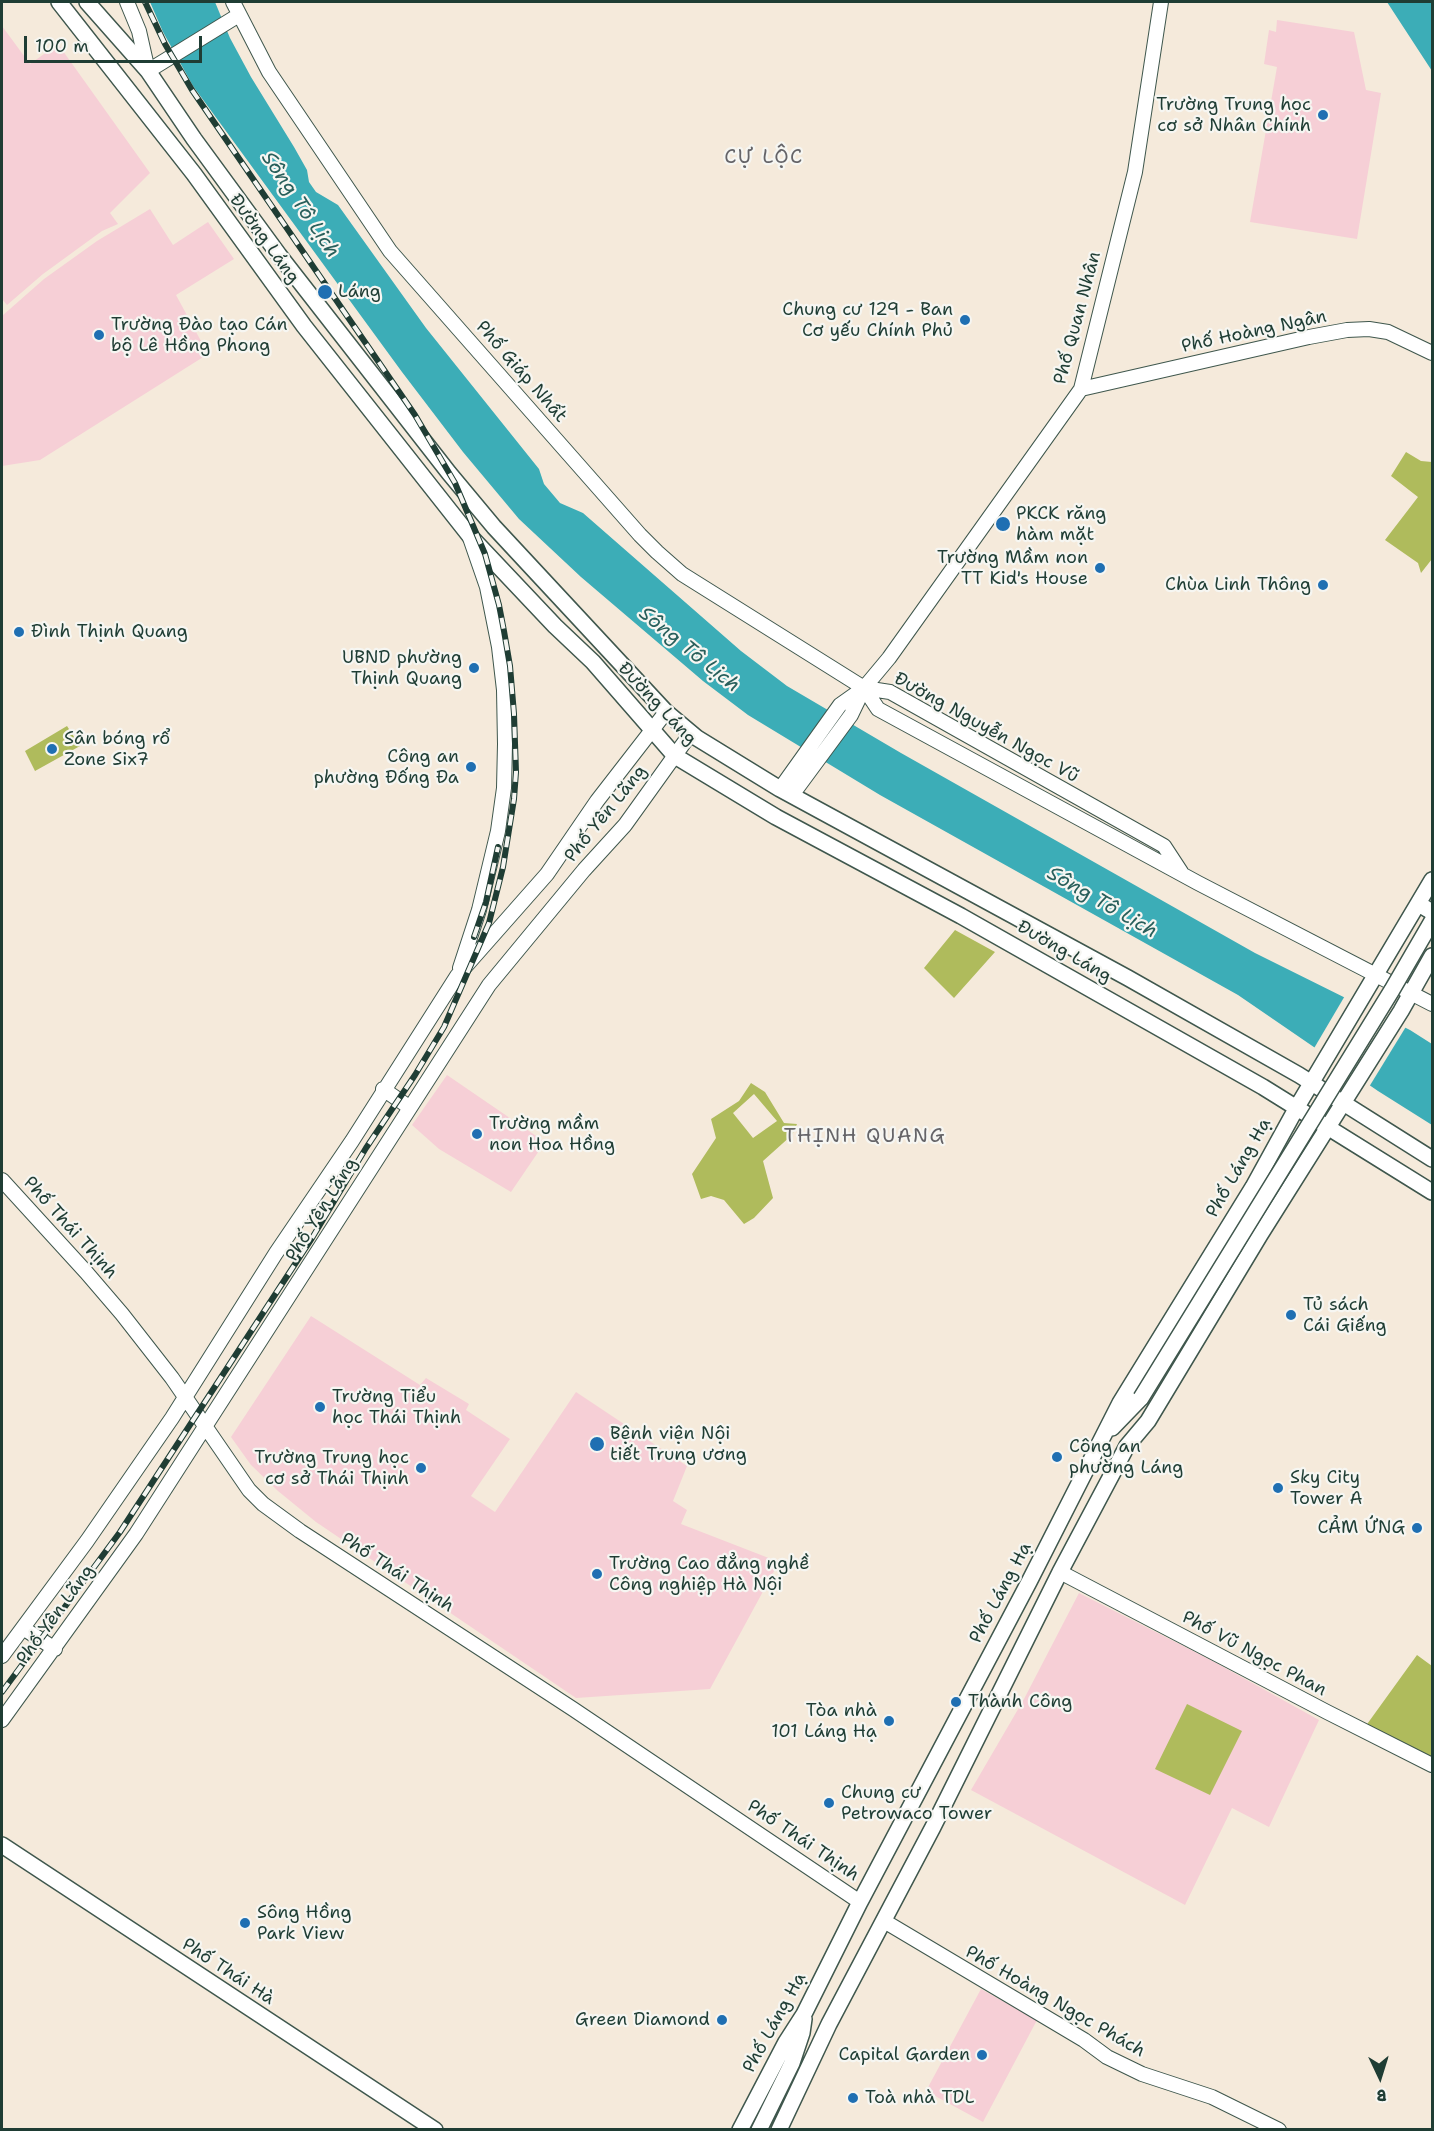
<!DOCTYPE html>
<html>
<head>
<meta charset="utf-8">
<style>
	body { margin:0 }
	#map { position:relative; width:1434px; height:2131px; overflow:hidden; background:#f5eadb; font-family:"Shantell Sans",sans-serif }
	canvas { display:block }
	.frame { position:absolute; inset:0; border:3px solid #1f3d34; pointer-events:none }
	.north { position:absolute; left:1350px; top:2047px; width:60px; height:60px; -webkit-text-stroke:4px #f6f6f2; paint-order:stroke; rotate:176deg; font-size:16px; font-weight:700; line-height:24px; text-align:center; color:#1f3d34 }
	.north::after { content:''; display:block; margin:auto; width:21px; height:27px; background:#1f3d34; clip-path:polygon(50% 0,100% 100%,50% 72%,0 100%) }
	.scale { position:absolute; left:24px; top:36px; width:178px; height:27px; box-sizing:border-box; border:3px solid #1f3d34; border-top:0; padding-left:8px; font-size:18px; line-height:21px; white-space:nowrap; color:#1f3d34; -webkit-text-stroke:4px #f6f6f2; paint-order:stroke }
</style>
</head>
<body>
<div id="map">
<canvas width="1434" height="2131"></canvas>
<div class="frame"></div>
<div class="north">B</div>
<div class="scale">100 m</div>
</div>
<script>
const g = document.querySelector('canvas').getContext('2d');
g.lineJoin = 'round';
function fillPath(path, color) { g.fillStyle = color; g.fill(path, 'evenodd'); }
const shape = rows => new Path2D(rows.map(r => 'M' + r).join(''));
function strokePath(path, color, width, dash) { g.strokeStyle = color; g.lineWidth = width; g.lineCap = dash ? 'butt' : 'round'; g.setLineDash(dash || []); g.stroke(path); }
function drawText(font, color, halo, rows, align = 'center') {
  g.font = font + ' "Shantell Sans",sans-serif'; g.lineWidth = 4.5; g.setLineDash([]); g.textBaseline = 'middle'; g.strokeStyle = halo; g.fillStyle = color; for (const [text, x, y, turn = 0] of rows) {
    g.save(); g.translate(x, y); g.rotate((+turn || 0) * Math.PI / 180); g.textAlign = isNaN(turn) ? turn : align; if (halo) g.strokeText(text, 0, 0); g.fillText(text, 0, 0); g.restore();
  }
}
fillPath(shape([
	[1277,20,1354,32,1366,90,1381,93,1357,239,1250,222,1277,67,1264,64,1269,30,1276,32],
	[2,26,30,64,58,44,150,173,110,213,118,224,102,231,43,274,7,305,2,299],
	[150,209,173,245,208,222,234,259,176,295,208,354,40,460,2,466,2,316,44,279,97,241],
	[447,1075,545,1142,511,1192,439,1149,412,1125],
	[311,1316,420,1385,426,1378,469,1404,466,1410,510,1439,471,1496,495,1512,576,1392,687,1466,673,1501,687,1510,681,1524,779,1562,710,1689,576,1698,316,1522,278,1491,251,1465,231,1437],
	[1079,1593,1209,1659,1319,1720,1269,1827,1232,1808,1185,1905,971,1790,1024,1699],
	[981,1989,1037,2020,983,2122,926,2091]
]), '#f6cfd6');
fillPath(shape([
	[1406,452,1421,461,1432,462,1432,559,1421,573,1418,563,1385,540,1418,497,1391,476],
	[67,726,80,746,35,771,25,751],
	[955,930,995,952,954,998,924,968],
	[751,1083,765,1092,784,1123,797,1124,792,1135,763,1161,773,1198,754,1218,744,1224,724,1200,711,1196,701,1199,692,1174,716,1138,711,1119,739,1101],
	[754,1094,777,1121,753,1138,733,1113],
	[1417,1655,1432,1666,1432,1758,1365,1727],
	[1187,1704,1242,1731,1210,1795,1155,1769]
]), '#afbb5c');
fillPath(shape([
	[150,2,215,2,230,38,251,77,294,147,307,170,309,182,316,192,338,205,426,328,539,469,544,484,560,503,583,513,741,651,787,686,901,753,1255,953,1410,1030,1432,1044,1432,1125,1378,1091,1238,995,880,795,748,715,703,681,581,577,519,519,463,452,402,372,193,86,163,32],
	[1387,2,1432,2,1432,71]
]), '#3cadb7');
fillPath(shape([
	[1346,994,1407,1025,1369,1087,1313,1050]
]), '#f5eadb');
const secondary = shape([
	[127,2,139,31,148,71,239,15],
	[233,2,269,72,390,251,640,535,657,552,682,574,864,688,890,692,1164,846,1181,872],
	[1081,389,1309,337,1347,330,1369,329,1388,332,1432,353],
	[864,688,878,709,1198,883,1432,1004],
	[780,789,840,705,864,688,889,658,1081,389,1135,172,1161,2],
	[792,795,851,715,863,690],
	[460,968,479,910,498,831,504,788,505,744,504,690,499,647,487,587,469,535],
	[383,1089,409,1107],
	[2,1180,86,1272,122,1314,172,1378,249,1490,263,1504,300,1531,573,1709,860,1902],
	[1060,1572,1327,1712,1432,1765],
	[23,1628,55,1649],
	[2,1656,87,1541,172,1418,276,1253,352,1141,457,976,547,874,597,801,666,712],
	[2,1720,136,1534,489,985,584,870,625,825,691,733],
	[884,1921,1084,2040,1107,2057,1142,2074,1212,2097,1279,2130]
]);
const primary = shape([
	[59,2,194,174,304,326,469,535,555,626,593,662,675,756,776,817,961,916,1263,1087,1432,1192],
	[87,2,148,71,194,139,279,255,449,473,494,527,666,712,697,738,780,789,1128,978,1299,1075,1432,1159],
	[1419,904,1432,912],
	[1112,1428,1141,1398],
	[2,1845,435,2130],
	[740,2130,786,2042,804,2014,860,1902,1029,1582,1120,1403,1253,1187,1297,1107,1432,880],
	[759,2130,792,2063,802,2033,804,2019],
	[779,2130,829,2024,933,1827,1060,1572,1127,1446,1148,1421,1260,1235,1401,1011,1432,956]
]);
strokePath(secondary, '#3f574d', 16);
strokePath(primary, '#3f574d', 18);
strokePath(secondary, '#fff', 14);
strokePath(primary, '#fff', 15);
const rail = shape([
	[474,937,486,902,498,847],
	[2,1692,120,1532,312,1238,366,1148,415,1075,444,1027,489,923,503,867,514,799,516,772,514,714,510,666,504,631,499,605,485,554,455,483,415,415,192,90,165,44,145,2]
]);
strokePath(rail, '#1f3d34', 6);
strokePath(rail, '#f6f6f2', 4, [11]);
const primaryBridge = shape([
	[1141,1398,1392,990,1432,921]
]);
strokePath(primaryBridge, '#3f574d', 18, []);
strokePath(primaryBridge, '#fff', 15);
for (const [x, y, r, color] of [
	[1323,115,6,"#1f6fb2"],
	[325,292,8,"#1f6fb2"],
	[965,320,6,"#1f6fb2"],
	[99,335,6,"#1f6fb2"],
	[1003,524,8,"#1f6fb2"],
	[1100,568,6,"#1f6fb2"],
	[1323,585,6,"#1f6fb2"],
	[19,632,6,"#1f6fb2"],
	[474,668,6,"#1f6fb2"],
	[52,749,6,"#1f6fb2"],
	[471,767,6,"#1f6fb2"],
	[477,1134,6,"#1f6fb2"],
	[1291,1315,6,"#1f6fb2"],
	[320,1407,6,"#1f6fb2"],
	[597,1444,8,"#1f6fb2"],
	[1057,1457,6,"#1f6fb2"],
	[421,1468,6,"#1f6fb2"],
	[1278,1488,6,"#1f6fb2"],
	[1417,1528,6,"#1f6fb2"],
	[597,1574,6,"#1f6fb2"],
	[956,1702,6,"#1f6fb2"],
	[889,1721,6,"#1f6fb2"],
	[829,1803,6,"#1f6fb2"],
	[245,1923,6,"#1f6fb2"],
	[722,2020,6,"#1f6fb2"],
	[982,2055,6,"#1f6fb2"],
	[853,2098,6,"#1f6fb2"]
]) { const dot = new Path2D(); dot.arc(x, y, r, 0, 2 * Math.PI); g.fillStyle = color; g.fill(dot); strokePath(dot, '#f6f6f2', 2); }
drawText('18px', '#1f3d34', '#f6f6f2', [
	["Trường Trung học",1311,105,"right"],
	["cơ sở Nhân Chính",1311,126,"right"],
	["Láng",338,292],
	["Chung cư 129 - Ban",953,310,"right"],
	["Cơ yếu Chính Phủ",953,331,"right"],
	["Trường Đào tạo Cán",111,325],
	["bộ Lê Hồng Phong",111,346],
	["PKCK răng",1016,514],
	["hàm mặt",1016,535],
	["Trường Mầm non",1088,558,"right"],
	["TT Kid's House",1088,579,"right"],
	["Chùa Linh Thông",1311,585,"right"],
	["Đình Thịnh Quang",31,632],
	["UBND phường",462,658,"right"],
	["Thịnh Quang",462,679,"right"],
	["Sân bóng rổ",64,739],
	["Zone Six7",64,760],
	["Công an",459,757,"right"],
	["phường Đống Đa",459,778,"right"],
	["Trường mầm",489,1124],
	["non Hoa Hồng",489,1145],
	["Tủ sách",1303,1305],
	["Cái Giếng",1303,1326],
	["Trường Tiểu",332,1397],
	["học Thái Thịnh",332,1418],
	["Bệnh viện Nội",610,1434],
	["tiết Trung ương",610,1455],
	["Công an",1069,1447],
	["phường Láng",1069,1468],
	["Trường Trung học",409,1458,"right"],
	["cơ sở Thái Thịnh",409,1479,"right"],
	["Sky City",1290,1478],
	["Tower A",1290,1499],
	["CẢM ỨNG",1405,1528,"right"],
	["Trường Cao đẳng nghề",609,1564],
	["Công nghiệp Hà Nội",609,1585],
	["Thành Công",968,1702],
	["Tòa nhà",877,1711,"right"],
	["101 Láng Hạ",877,1732,"right"],
	["Chung cư",841,1793],
	["Petrowaco Tower",841,1814],
	["Sông Hồng",257,1913],
	["Park View",257,1934],
	["Green Diamond",710,2020,"right"],
	["Capital Garden",970,2055,"right"],
	["Toà nhà TDL",865,2098]
], 'left');
drawText('18px', '#1f3d34', '#f6f6f2', [
	["Đường Láng",264,239,54],
	["Phố Quan Nhân",1078,318,-75],
	["Phố Hoàng Ngân",1254,332,-12],
	["Phố Giáp Nhất",521,372,49],
	["Đường Láng",657,704,47],
	["Đường Nguyễn Ngọc Vũ",986,728,29],
	["Phố Yên Lãng",606,814,-51],
	["Đường Láng",1064,952,30],
	["Phố Láng Hạ",1239,1168,-60],
	["Phố Yên Lãng",322,1210,-58],
	["Phố Thái Thịnh",70,1228,48],
	["Phố Thái Thịnh",397,1573,33],
	["Phố Láng Hạ",1001,1593,-62],
	["Phố Yên Lãng",56,1615,-54],
	["Phố Vũ Ngọc Phan",1254,1654,28],
	["Phố Thái Thịnh",803,1841,34],
	["Phố Thái Hà",228,1972,33],
	["Phố Hoàng Ngọc Phách",1055,2002,30],
	["Phố Láng Hạ",775,2023,-61]
]);
g.letterSpacing = '1.5px';
drawText('20px', '#656468', '#f6f6f2', [
	["CỰ LỘC",764,158],
	["THỊNH QUANG",865,1137]
]);
g.letterSpacing = '0px';
drawText('italic 20px', '#285f5b', '#f6f6f2', [
	["Sông Tô Lịch",300,205,56],
	["Sông Tô Lịch",689,650,39],
	["Sông Tô Lịch",1102,903,30]
]);
</script>
</body>
</html>
